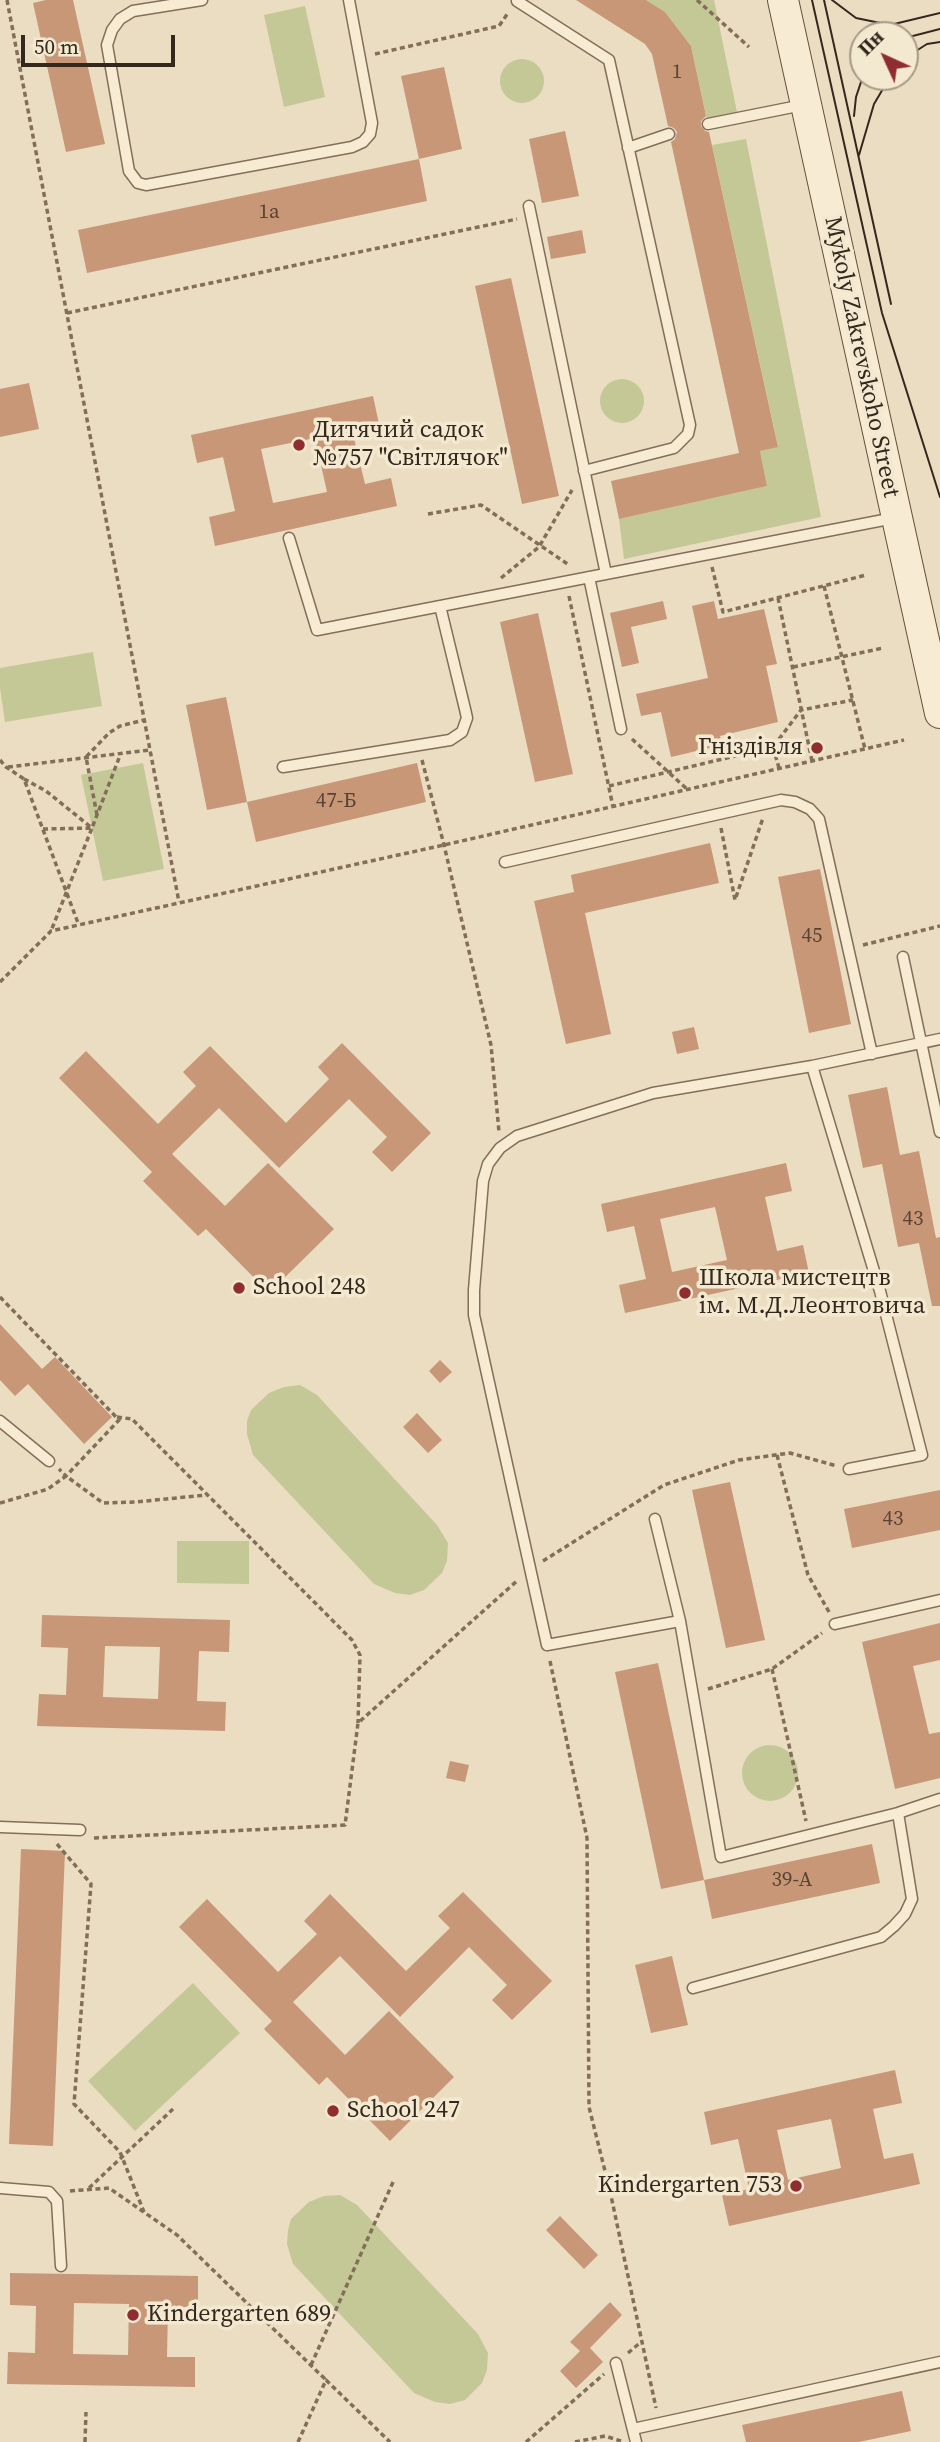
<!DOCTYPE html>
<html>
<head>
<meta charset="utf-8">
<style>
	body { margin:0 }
	#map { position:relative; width:940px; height:2442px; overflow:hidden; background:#ebddc1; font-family:"Source Serif 4",serif }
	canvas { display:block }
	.north { position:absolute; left:849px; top:21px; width:70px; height:70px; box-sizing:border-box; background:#f3e8d0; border:2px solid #a79b88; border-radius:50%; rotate:315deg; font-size:19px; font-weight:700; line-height:28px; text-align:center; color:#34271d }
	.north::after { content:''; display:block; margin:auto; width:24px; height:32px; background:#8f2d31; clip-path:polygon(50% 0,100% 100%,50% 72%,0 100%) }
	.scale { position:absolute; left:21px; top:35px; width:154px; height:32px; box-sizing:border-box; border:4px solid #34271d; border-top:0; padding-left:9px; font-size:21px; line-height:24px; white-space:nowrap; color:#34271d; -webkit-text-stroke:5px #f3e8d0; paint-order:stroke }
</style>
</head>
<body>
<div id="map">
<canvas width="940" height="2442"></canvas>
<div class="north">Пн</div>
<div class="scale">50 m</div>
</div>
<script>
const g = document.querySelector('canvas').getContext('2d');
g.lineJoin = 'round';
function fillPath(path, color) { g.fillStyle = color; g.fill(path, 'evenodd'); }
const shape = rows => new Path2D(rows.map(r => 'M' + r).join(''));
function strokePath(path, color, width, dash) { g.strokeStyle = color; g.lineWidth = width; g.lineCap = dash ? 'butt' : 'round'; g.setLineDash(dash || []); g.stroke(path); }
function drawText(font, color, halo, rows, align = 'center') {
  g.font = font + ' "Source Serif 4",serif'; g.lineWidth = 7; g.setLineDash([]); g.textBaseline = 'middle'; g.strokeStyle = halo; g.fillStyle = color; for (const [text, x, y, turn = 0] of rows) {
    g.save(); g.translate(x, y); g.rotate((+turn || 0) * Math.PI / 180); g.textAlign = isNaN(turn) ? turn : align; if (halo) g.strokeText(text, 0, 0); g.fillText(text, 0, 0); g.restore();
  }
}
fillPath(shape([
	[646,0,714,0,737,112,707,120,691,46,665,12],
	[305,6,325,97,284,107,264,15],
	'500 81a22 22 0 1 1 44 0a22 22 0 1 1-44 0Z',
	[746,139,821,517,624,559,619,519,767,486,760,451,778,446,712,145],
	'600 401a22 22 0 1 1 44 0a22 22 0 1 1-44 0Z',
	[93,652,102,706,5,722,0,688,0,668],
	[143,763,164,869,103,881,81,775],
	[300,1385,317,1395,437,1525,448,1543,447,1561,442,1573,424,1590,410,1595,395,1593,374,1584,253,1455,247,1434,247,1421,251,1410,269,1393,284,1387],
	[177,1541,249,1541,249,1584,177,1583],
	'742 1773a28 28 0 1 1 56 0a28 28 0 1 1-56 0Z',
	[193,1983,240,2033,135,2131,88,2081],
	[340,2195,357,2205,478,2334,488,2353,487,2370,482,2383,465,2400,450,2404,435,2402,414,2393,293,2264,287,2244,288,2230,291,2219,309,2202,324,2196]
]), '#c4c896');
fillPath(shape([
	[46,0,73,0,105,144,66,152,33,3],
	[576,0,646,0,665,12,691,46,706,116,701,121,701,126,705,131,709,132,778,447,760,451,767,486,619,519,611,481,739,453,671,142,675,139,677,132,674,128,668,126,652,54,645,44],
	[444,67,462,149,419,159,401,76],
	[565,131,579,196,542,203,529,139],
	[419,159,427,201,87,273,78,230],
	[582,230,586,253,551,259,547,237],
	[511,278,559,496,522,504,475,286],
	[29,383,39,429,0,437,0,389],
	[373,396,379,424,352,430,365,484,391,478,397,506,215,546,209,517,235,511,223,457,197,463,191,435],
	[315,438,327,492,273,503,261,449],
	[663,601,667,619,631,627,639,663,622,667,610,613],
	[714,601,718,619,764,609,777,664,766,666,778,722,720,736,722,745,671,757,661,712,641,716,636,694,708,678,692,606],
	[538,613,573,774,535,782,500,622],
	[226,697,247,802,207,810,186,705],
	[417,763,426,802,256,842,247,802],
	[710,843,719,883,585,913,611,1034,566,1044,534,901,574,892,571,875],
	[820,869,851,1024,809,1033,778,877],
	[694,1027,699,1049,677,1054,672,1032],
	[342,1043,431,1133,392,1172,372,1152,387,1137,349,1099,279,1168,219,1108,172,1154,225,1206,268,1163,334,1229,269,1293,206,1229,198,1236,143,1181,152,1172,59,1078,86,1051,158,1124,196,1086,183,1072,210,1046,286,1123,329,1079,318,1067],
	[887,1087,900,1155,919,1151,936,1238,940,1237,940,1306,932,1306,919,1243,898,1247,882,1164,863,1168,848,1095],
	[786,1163,792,1191,765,1197,777,1251,803,1245,809,1273,625,1313,619,1285,646,1279,634,1226,607,1232,601,1204],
	[715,1207,727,1260,672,1272,660,1219],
	[0,1324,42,1369,55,1357,112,1417,84,1444,28,1384,15,1396,0,1380],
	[440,1360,452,1372,440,1383,429,1371],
	[417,1413,442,1440,428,1453,403,1427],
	[730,1482,765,1640,726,1648,692,1490],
	[940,1490,940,1530,852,1548,844,1509],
	[42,1615,230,1620,229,1652,199,1651,197,1701,226,1702,225,1731,37,1726,39,1694,66,1695,68,1648,41,1647],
	[105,1646,160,1647,158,1699,103,1697],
	[940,1623,940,1660,913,1666,929,1734,940,1732,940,1778,895,1789,862,1642],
	[658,1663,704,1880,661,1889,615,1672],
	[450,1761,469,1765,465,1782,446,1778],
	[872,1844,880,1883,712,1919,704,1880],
	[21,1849,65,1851,53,2146,9,2144],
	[463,1892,552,1981,512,2020,492,2000,507,1985,469,1947,400,2017,340,1956,293,2002,345,2055,389,2011,454,2077,390,2141,327,2077,319,2085,264,2029,272,2021,179,1927,207,1899,278,1972,317,1934,304,1921,330,1894,406,1971,450,1928,438,1916],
	[672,1956,688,2025,651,2033,635,1965],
	[895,2070,902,2103,873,2109,884,2159,913,2153,920,2184,729,2226,722,2195,749,2189,738,2139,711,2145,704,2112],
	[831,2119,841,2168,788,2180,777,2130],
	[560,2216,598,2255,584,2269,546,2230],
	[10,2273,198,2276,198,2307,168,2307,167,2357,195,2357,195,2387,7,2384,8,2352,35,2353,36,2306,10,2305],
	[74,2303,129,2304,128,2355,73,2354],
	[610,2302,622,2315,590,2348,603,2362,576,2388,560,2371,580,2351,570,2342],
	[902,2391,911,2431,859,2442,746,2442,742,2425]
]), '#c79778');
const lane = shape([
	[202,0,133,11,120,19,112,30,107,45,129,171,138,183,146,185,352,147,363,142,370,134,372,123,349,0],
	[517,1,609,60,690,425,688,434,674,448,584,471],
	[708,124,803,105],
	[628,148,669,134],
	[529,206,606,574],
	[289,538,317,630,894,518],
	[589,577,621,729],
	[283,767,450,740,462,732,467,718,465,709,440,606],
	[505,862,781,800,795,802,810,809,819,819,872,1054],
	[903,957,940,1132],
	[812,1066,880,1291,922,1455,849,1469],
	[0,1421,49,1461],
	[655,1519,680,1621,721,1857,898,1813,940,1799],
	[680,1621,547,1645,474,1315,474,1290,483,1181,488,1164,500,1148,517,1136,653,1093,812,1066,940,1039],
	[835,1624,940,1600],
	[0,1827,80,1830],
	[693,1988,881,1937,894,1926,905,1914,912,1899,898,1813],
	[0,2188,49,2192,57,2201,61,2266],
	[616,2363,636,2442],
	[633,2429,940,2362]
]);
const secondary = shape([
	[783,0,940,713]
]);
strokePath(lane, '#836e59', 13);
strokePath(secondary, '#65503d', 32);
strokePath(shape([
	[7,0,179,902],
	[697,0,749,47],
	[375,54,499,26,508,13],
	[67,313,517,219],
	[428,514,481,505,569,565],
	[712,567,723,612,866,575],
	[501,578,539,547,572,490],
	[824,586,865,749],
	[569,596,613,807],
	[778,598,812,761],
	[793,667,883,648],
	[632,739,688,790],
	[773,747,779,768],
	[0,760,6,767,24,779,78,923],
	[422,760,444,845,491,1045,499,1132],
	[8,767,150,750],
	[24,779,46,791,92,828,51,931],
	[609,786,773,747,801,710,853,700],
	[97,815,86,757,109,733,120,726,144,720],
	[721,828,735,900,763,818],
	[43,829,92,828,121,753],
	[863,945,940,926],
	[0,982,51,931,444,845,904,740],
	[0,1297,119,1420,66,1476,59,1469],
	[117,1417,132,1419,352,1640,360,1655,358,1723],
	[777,1455,808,1575,829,1612],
	[0,1503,48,1489,66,1476,103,1503,136,1502,206,1495],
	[543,1561,664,1485,739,1460,790,1453,837,1466],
	[550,1661,587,1838,589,2107,610,2191,656,2408],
	[772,1669,806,1821],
	[708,1689,772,1669,822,1633],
	[94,1838,345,1825,358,1723,518,1580],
	[57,1844,91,1884,74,2104,120,2152,144,2212],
	[89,2188,173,2109],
	[70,2191,109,2188,177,2235,326,2380],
	[628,2353,641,2342],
	[311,2365,394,2180],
	[85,2442,86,2412],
	[298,2442,326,2380,390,2442],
	[526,2442,604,2374],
	[575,2442,605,2436,621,2441]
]), '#836e59', 3.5, [5, 3.5]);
strokePath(lane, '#f7ebd3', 10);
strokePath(secondary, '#f7ebd3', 30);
strokePath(shape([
	[812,0,882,313,940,497],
	[824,0,891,304],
	[832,0,856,18,890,25,940,13],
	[905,38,940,29],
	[905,58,927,44,940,42],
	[854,116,856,97,863,76],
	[859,155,874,104,890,77]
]), '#34271d', 2);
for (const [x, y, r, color] of [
	[299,445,7,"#8f2d31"],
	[817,748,7,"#8f2d31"],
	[239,1288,7,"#8f2d31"],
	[685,1293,7,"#8f2d31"],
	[333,2111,7,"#8f2d31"],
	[796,2186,7,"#8f2d31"],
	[133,2315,7,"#8f2d31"]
]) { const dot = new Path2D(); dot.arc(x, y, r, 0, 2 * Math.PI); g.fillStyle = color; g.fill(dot); strokePath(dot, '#f3e8d0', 2.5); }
drawText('21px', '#594334', null, [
	["1",677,73],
	["1а",269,213],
	["47-Б",336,802],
	["45",812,937],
	["43",913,1220],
	["43",893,1520],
	["39-А",792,1881]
]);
drawText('24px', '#34271d', '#f3e8d0', [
	["Mykoly Zakrevskoho Street",861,357,78]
]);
drawText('24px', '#34271d', '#f3e8d0', [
	["Дитячий садок",313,431],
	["№757 \"Світлячок\"",313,459],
	["Гніздівля",803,748,"right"],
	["Школа мистецтв",699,1279],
	["ім. М.Д.Леонтовича",699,1307],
	["School 248",253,1288],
	["School 247",347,2111],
	["Kindergarten 753",782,2186,"right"],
	["Kindergarten 689",147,2315]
], 'left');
</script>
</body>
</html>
